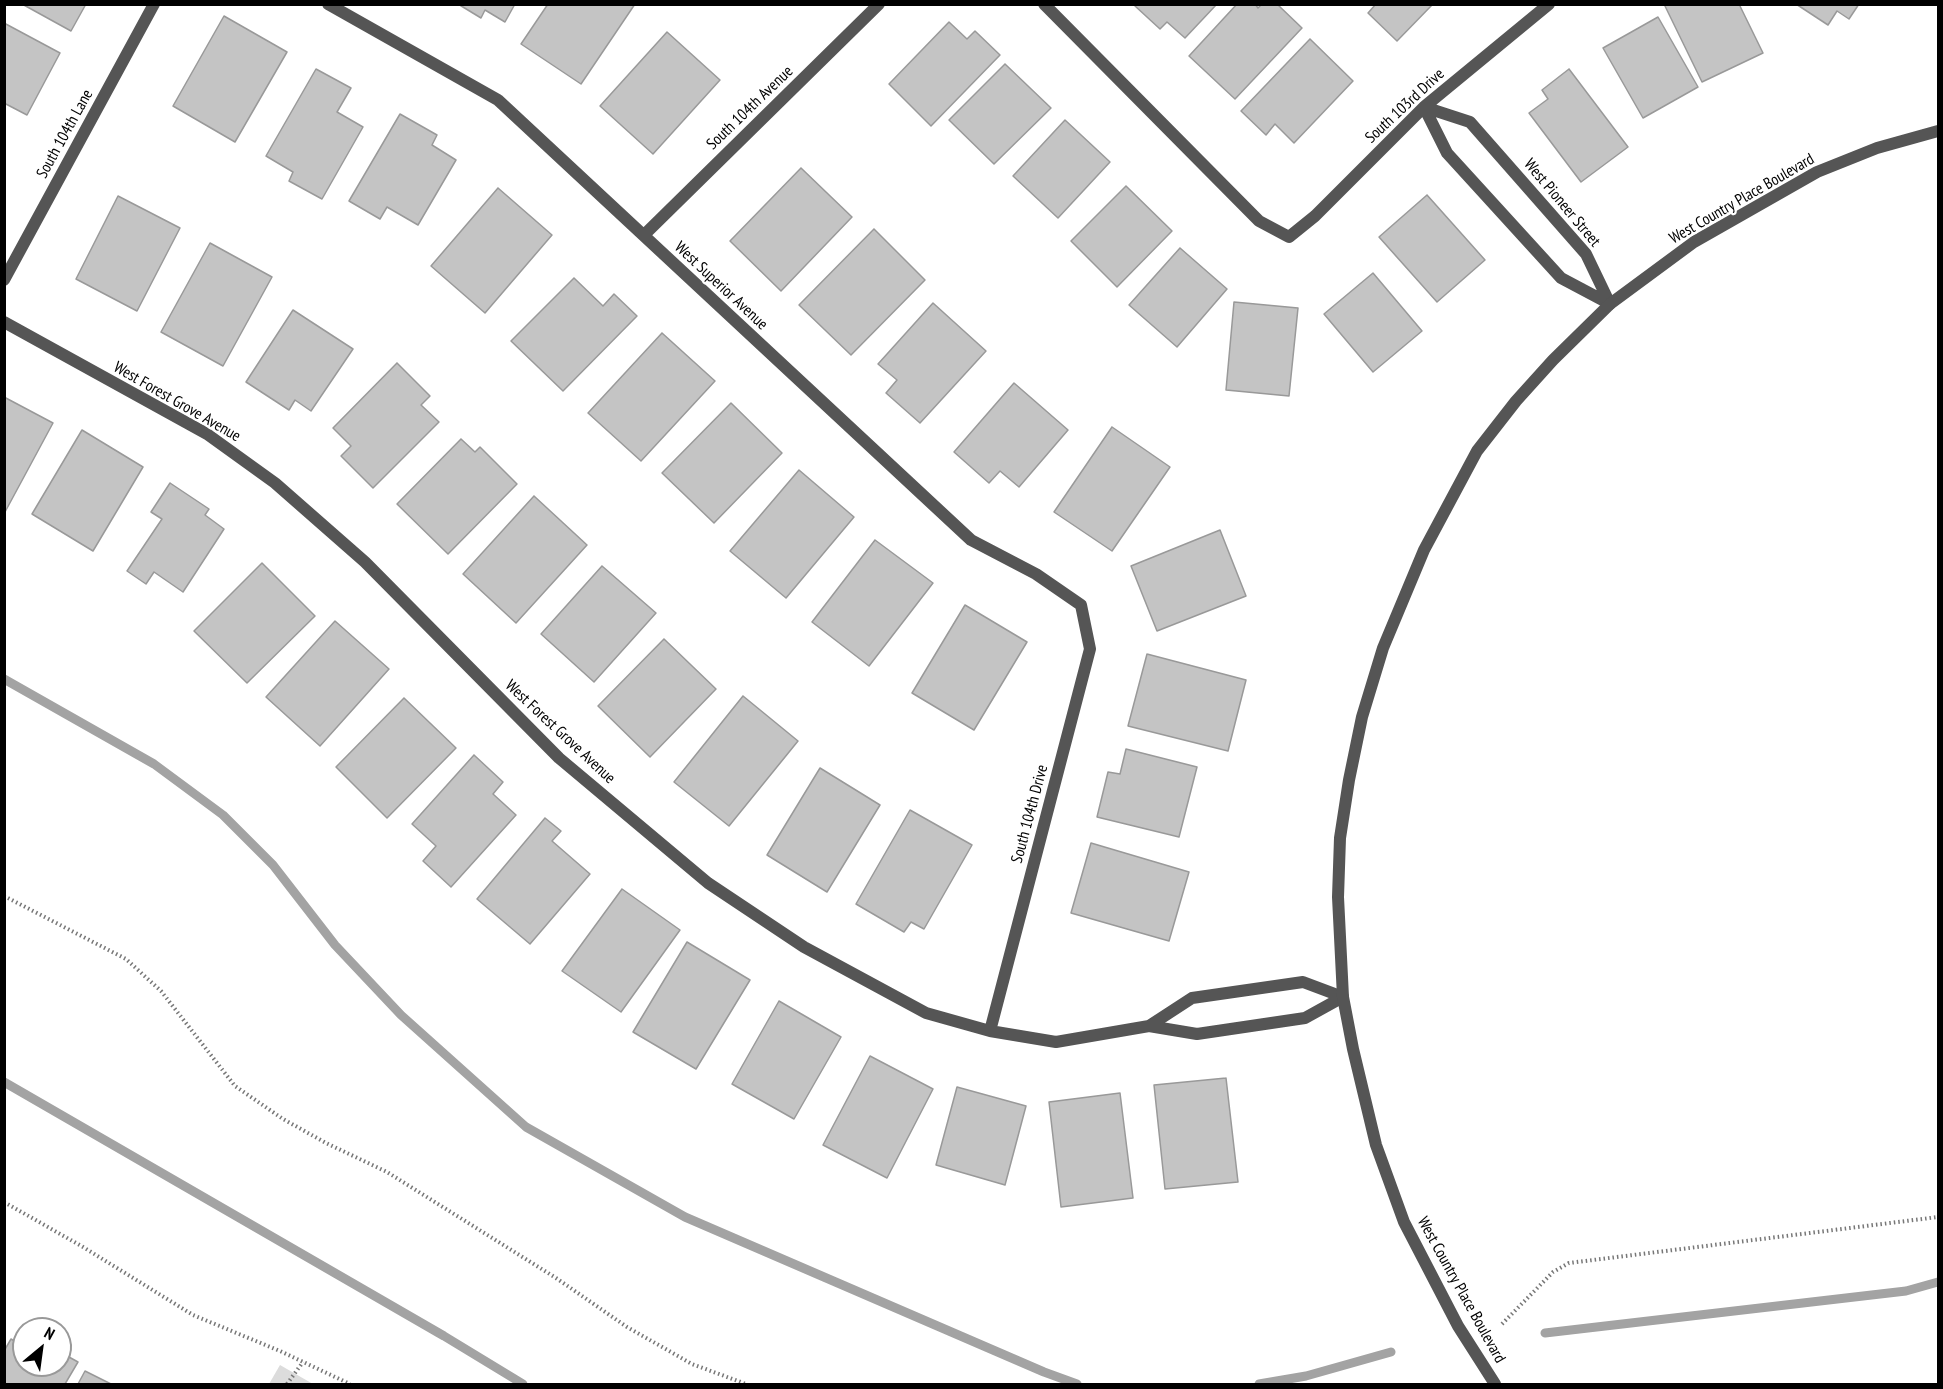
<!DOCTYPE html>
<html>
<head>
<meta charset="utf-8">
<style>
	body { margin:0 }
	#map { position:relative; width:1943px; height:1389px; overflow:hidden; background:#fff; font-family:"PT Sans Narrow",sans-serif }
	canvas { display:block }
	.frame { position:absolute; inset:0; border:6px solid #000; pointer-events:none }
	.north { position:absolute; left:12px; top:1317px; width:60px; height:60px; box-sizing:border-box; background:#fff; border:2px solid #999; border-radius:50%; rotate:29deg; font-size:16px; font-weight:700; line-height:24px; text-align:center; color:#000 }
	.north::after { content:''; display:block; margin:auto; width:21px; height:27px; background:#000; clip-path:polygon(50% 0,100% 100%,50% 72%,0 100%) }
</style>
</head>
<body>
<div id="map">
<canvas width="1943" height="1389"></canvas>
<div class="frame"></div>
<div class="north">N</div>
</div>
<script>
const g = document.querySelector('canvas').getContext('2d');
g.lineJoin = 'round';
function fillPath(path, color) { g.fillStyle = color; g.fill(path, 'evenodd'); }
const shape = rows => new Path2D(rows.map(r => 'M' + r).join(''));
function strokePath(path, color, width, dash) { g.strokeStyle = color; g.lineWidth = width; g.lineCap = dash ? 'butt' : 'round'; g.setLineDash(dash || []); g.stroke(path); }
function drawText(font, color, halo, rows, align = 'center') {
  g.font = font + ' "PT Sans Narrow",sans-serif'; g.lineWidth = 4.5; g.setLineDash([]); g.textBaseline = 'middle'; g.strokeStyle = halo; g.fillStyle = color; for (const [text, x, y, turn = 0] of rows) {
    g.save(); g.translate(x, y); g.rotate((+turn || 0) * Math.PI / 180); g.textAlign = isNaN(turn) ? turn : align; if (halo) g.strokeText(text, 0, 0); g.fillText(text, 0, 0); g.restore();
  }
}
fillPath(shape([
	[280,1365,313,1384,269,1384]
]), '#dcdcdc');
strokePath(shape([
	[4,679,154,764,223,815,273,865,335,945,401,1015,526,1127,685,1217,1044,1372,1077,1384],
	[4,1082,444,1336,523,1384],
	[1545,1333,1906,1291,1938,1282],
	[1259,1384,1306,1376,1391,1352]
]), '#a3a3a3', 9);
const building = shape([
	[22,4,86,4,71,31,22,4],
	[458,4,515,4,505,22,485,10,481,18,458,4],
	[548,4,635,4,581,84,521,44,548,4],
	[1136,4,1217,4,1185,38,1167,22,1160,29,1135,6,1136,4],
	[1237,4,1255,4,1258,8,1262,4,1277,4,1302,28,1235,99,1189,56,1237,4],
	[1376,4,1433,4,1397,41,1368,13,1376,4],
	[1664,4,1739,4,1763,53,1702,82,1664,4],
	[1796,4,1859,4,1849,19,1837,11,1828,25,1796,4],
	[224,16,287,52,235,142,173,106,224,16],
	[1658,17,1698,87,1643,118,1603,48,1658,17],
	[949,22,967,39,975,31,1000,55,931,126,889,84,949,22],
	[4,23,60,53,27,115,4,103,4,23],
	[667,32,720,80,653,154,600,106,667,32],
	[1310,39,1353,81,1294,143,1275,124,1266,135,1241,111,1310,39],
	[1005,64,1051,108,994,164,949,120,1005,64],
	[316,69,351,88,337,112,363,127,322,199,289,181,293,172,266,156,316,69],
	[1569,69,1628,147,1581,182,1529,113,1548,99,1542,90,1569,69],
	[400,114,437,135,432,145,456,160,418,225,387,207,380,219,349,201,400,114],
	[1065,120,1110,162,1058,218,1013,176,1065,120],
	[801,168,852,217,781,291,730,241,801,168],
	[1126,186,1172,231,1117,287,1071,241,1126,186],
	[498,188,552,235,485,313,431,266,498,188],
	[1427,195,1485,260,1437,302,1379,237,1427,195],
	[118,196,180,228,137,311,76,279,118,196],
	[874,229,925,280,851,355,799,305,874,229],
	[210,243,272,277,223,366,161,332,210,243],
	[1180,248,1227,289,1177,347,1129,305,1180,248],
	[1373,273,1422,331,1373,372,1324,314,1373,273],
	[574,278,603,306,614,294,637,316,563,391,511,341,574,278],
	[1234,302,1298,308,1289,396,1226,390,1234,302],
	[933,303,986,351,920,423,886,393,897,380,878,364,933,303],
	[293,310,353,349,311,411,295,400,289,410,246,382,293,310],
	[662,333,715,381,641,461,588,413,662,333],
	[397,363,430,396,421,405,439,422,373,488,341,456,351,446,333,428,397,363],
	[1014,383,1068,430,1019,487,1000,471,989,483,954,452,1014,383],
	[4,397,53,423,5,512,4,512,4,397],
	[731,403,782,453,714,523,662,473,731,403],
	[1112,427,1170,467,1112,551,1054,512,1112,427],
	[82,430,143,467,93,551,32,514,82,430],
	[461,439,475,452,480,447,517,484,448,554,397,504,461,439],
	[799,470,854,517,786,598,730,551,799,470],
	[170,483,209,509,205,515,224,529,183,592,154,572,146,584,127,571,162,519,151,512,170,483],
	[534,496,587,545,516,623,463,574,534,496],
	[1220,530,1246,596,1157,631,1131,566,1220,530],
	[875,540,933,583,869,666,812,622,875,540],
	[262,563,315,616,247,683,194,631,262,563],
	[602,566,656,613,594,682,541,634,602,566],
	[965,605,1027,642,974,730,912,693,965,605],
	[335,621,389,669,320,746,266,697,335,621],
	[664,639,716,689,650,757,598,706,664,639],
	[1147,654,1246,680,1228,751,1128,726,1147,654],
	[743,696,798,741,729,826,674,782,743,696],
	[404,698,456,748,387,818,336,767,404,698],
	[1126,749,1197,767,1179,837,1097,817,1108,772,1120,774,1126,749],
	[474,755,503,782,493,794,516,815,451,887,423,861,436,846,412,824,474,755],
	[820,768,880,805,827,892,767,855,820,768],
	[910,810,972,845,924,929,911,922,904,932,856,904,910,810],
	[545,818,561,831,552,841,590,874,530,944,477,899,545,818],
	[1091,843,1189,872,1169,941,1071,913,1091,843],
	[622,889,680,930,621,1012,562,971,622,889],
	[687,942,750,980,696,1069,633,1032,687,942],
	[779,1001,841,1037,794,1119,732,1084,779,1001],
	[870,1056,933,1089,887,1178,823,1145,870,1056],
	[1226,1078,1238,1182,1165,1189,1154,1085,1226,1078],
	[957,1087,1026,1106,1005,1185,936,1165,957,1087],
	[1120,1093,1133,1198,1061,1207,1049,1102,1120,1093],
	[11,1339,24,1347,24,1365,60,1365,60,1352,78,1362,65,1384,4,1384,4,1351,11,1339],
	[85,1371,111,1384,78,1384,85,1371]
]);
fillPath(building, '#c4c4c4');
strokePath(building, '#999', 1.5);
strokePath(shape([
	[4,896,126,959,161,991,235,1086,283,1119,326,1143,387,1172,556,1278,627,1327,692,1364,746,1384],
	[4,1202,83,1247,193,1315,280,1351,350,1384],
	[1502,1324,1553,1272,1569,1263,1938,1217],
	[287,1384,303,1362]
]), '#777', 4, [1.5, 3]);
strokePath(shape([
	[328,4,498,100,971,540,1036,574,1081,605,1090,649,990,1031],
	[1044,4,1259,221,1289,237,1315,216,1424,107,1549,4],
	[1424,107,1470,122,1586,254,1610,304],
	[1424,107,1447,153,1561,278,1610,304],
	[644,235,879,4],
	[4,280,154,4],
	[4,322,207,434,275,483,365,562,559,758,708,883,804,947,926,1013,990,1031,1056,1042,1149,1026,1197,1034,1305,1018,1343,997],
	[1149,1026,1192,998,1303,982,1343,997]
]), '#555', 12);
strokePath(shape([
	[1495,1384,1458,1326,1404,1222,1376,1145,1353,1049,1343,997,1338,897,1340,838,1349,780,1362,717,1383,648,1424,550,1477,451,1516,401,1553,360,1610,304,1694,242,1817,172,1877,148,1938,131]
]), '#555', 12);
drawText('16px', '#000', '#fff', [
	["South 103rd Drive",1405,106,-43],
	["South 104th Avenue",750,108,-44],
	["South 104th Lane",65,134,-61],
	["West Country Place Boulevard",1742,199,-30],
	["West Pioneer Street",1562,203,50],
	["West Superior Avenue",721,286,43],
	["West Forest Grove Avenue",177,402,30],
	["West Forest Grove Avenue",560,732,43],
	["South 104th Drive",1030,814,-75],
	["West Country Place Boulevard",1461,1290,61]
]);
</script>
</body>
</html>
